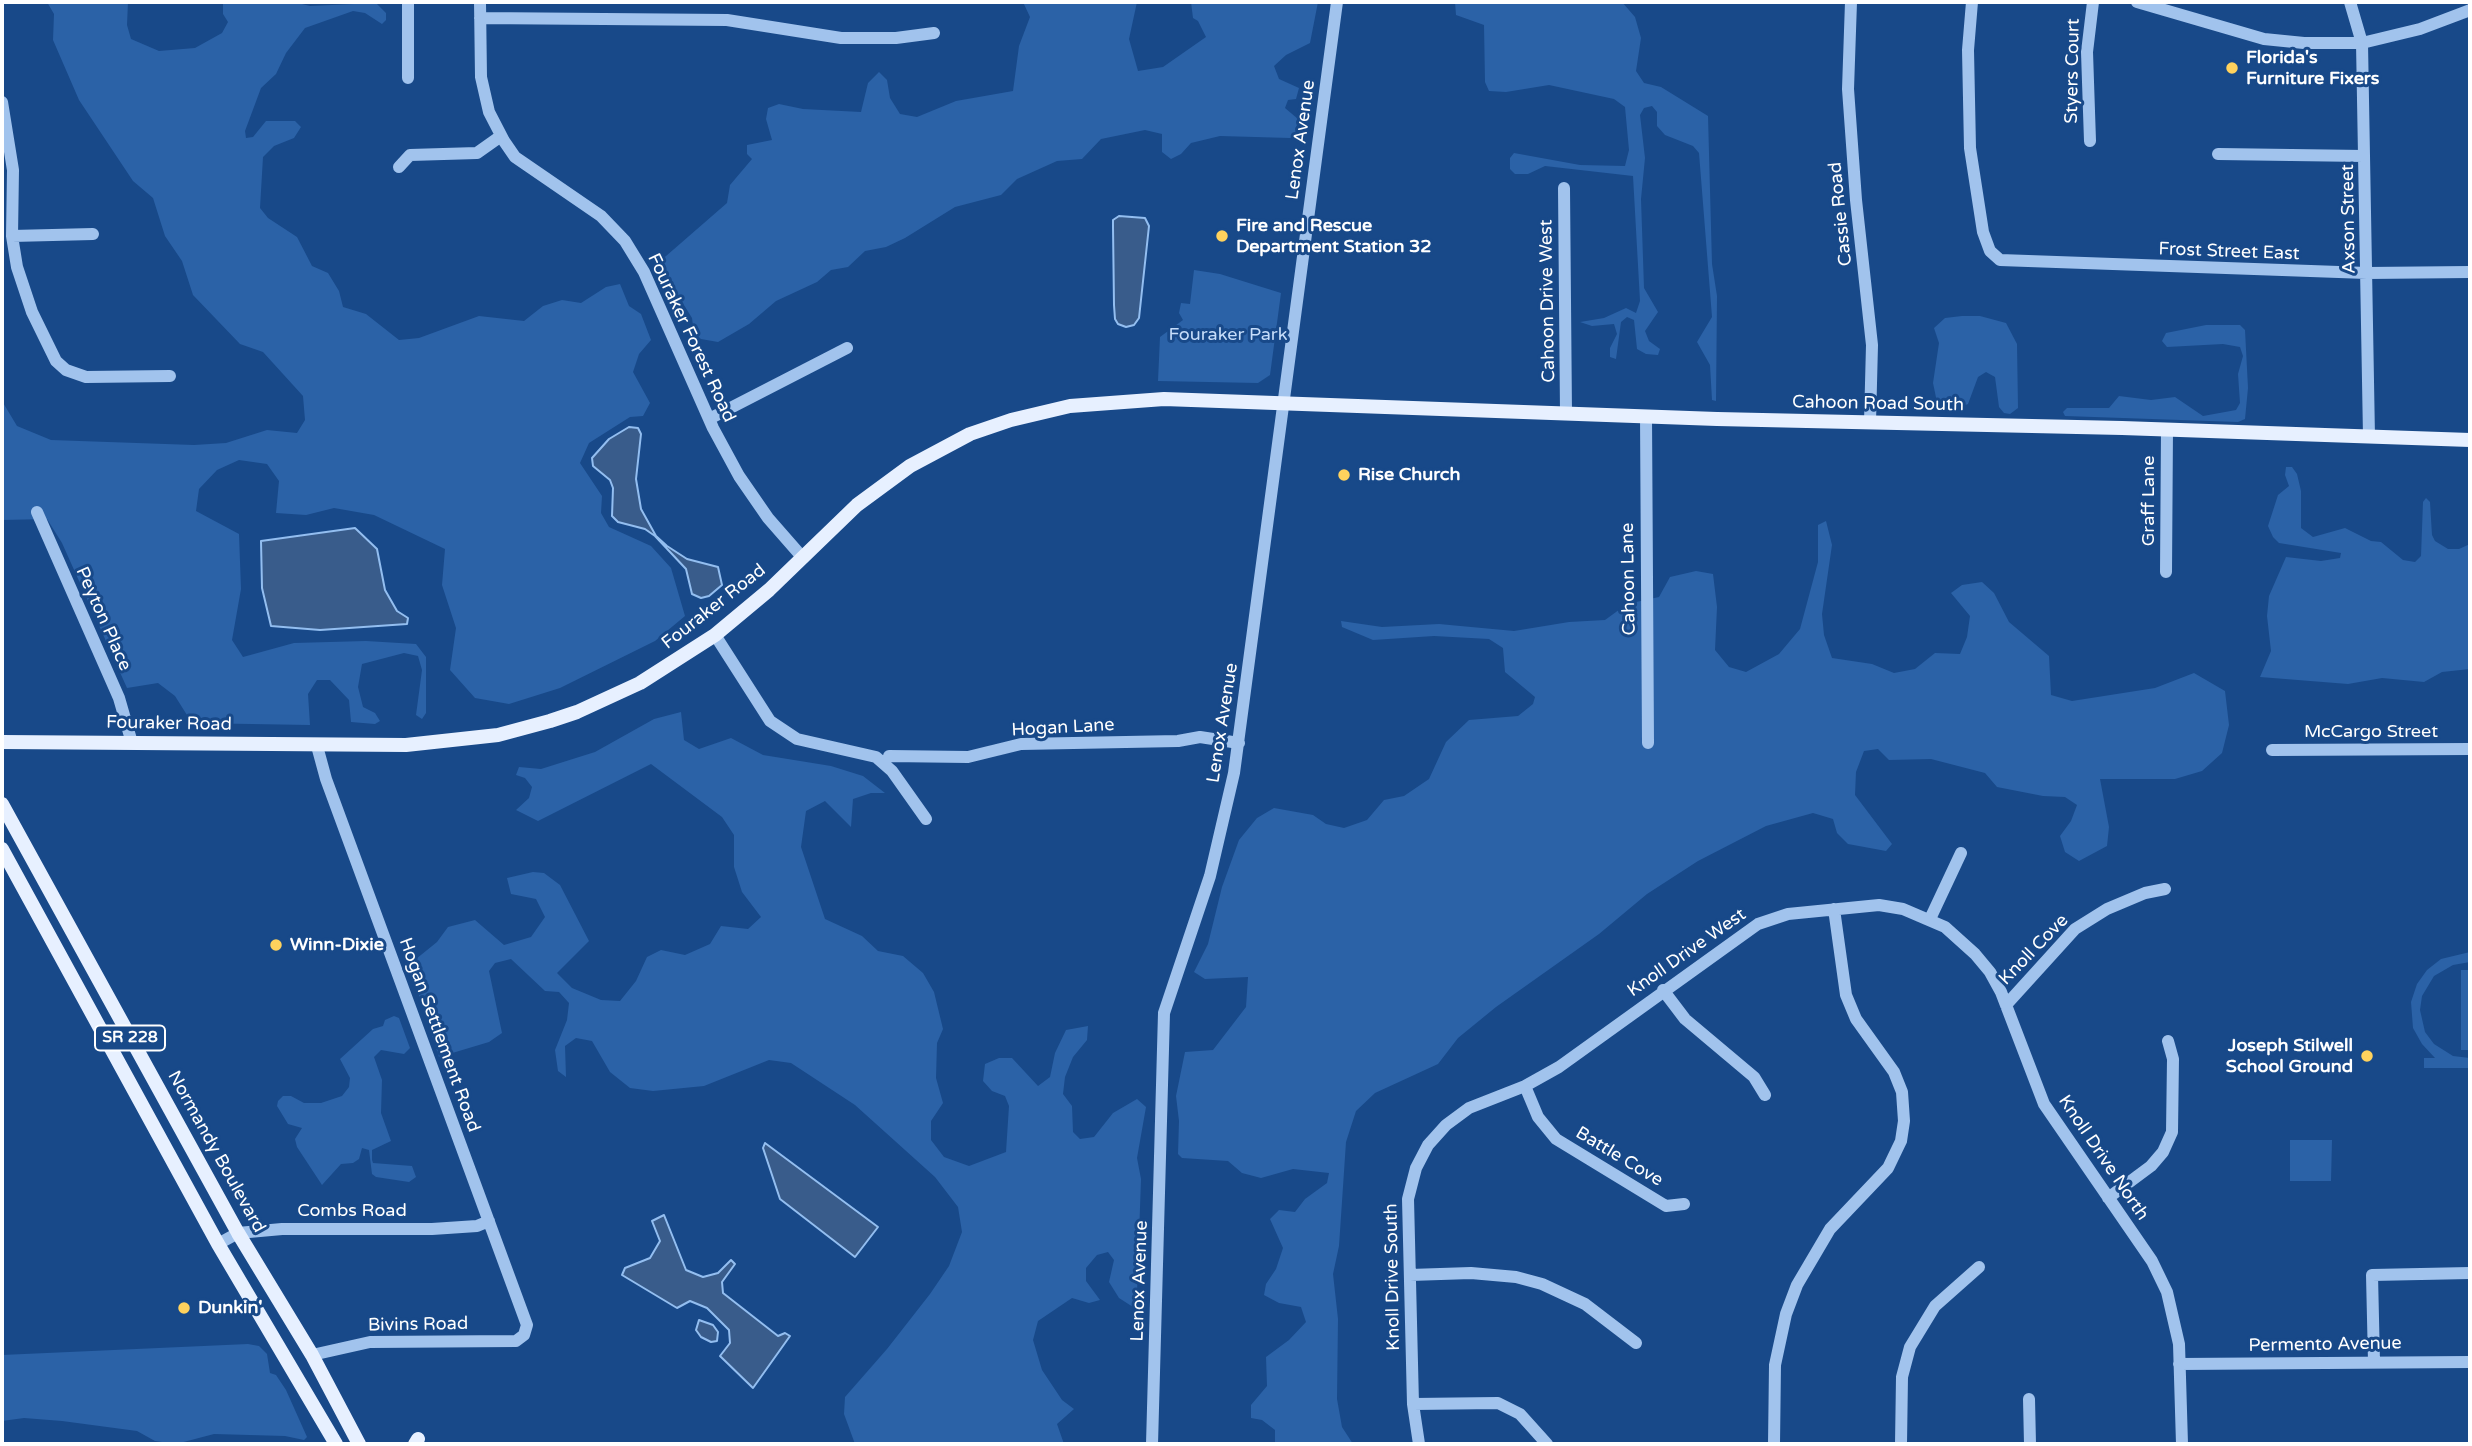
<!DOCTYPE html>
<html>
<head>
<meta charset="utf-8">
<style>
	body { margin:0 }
	#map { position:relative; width:2472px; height:1446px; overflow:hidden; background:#184989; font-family:"Varela Round",sans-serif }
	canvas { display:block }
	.frame { position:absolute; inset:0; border:4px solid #fff; pointer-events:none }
</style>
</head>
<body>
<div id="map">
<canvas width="2472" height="1446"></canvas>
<div class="frame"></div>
</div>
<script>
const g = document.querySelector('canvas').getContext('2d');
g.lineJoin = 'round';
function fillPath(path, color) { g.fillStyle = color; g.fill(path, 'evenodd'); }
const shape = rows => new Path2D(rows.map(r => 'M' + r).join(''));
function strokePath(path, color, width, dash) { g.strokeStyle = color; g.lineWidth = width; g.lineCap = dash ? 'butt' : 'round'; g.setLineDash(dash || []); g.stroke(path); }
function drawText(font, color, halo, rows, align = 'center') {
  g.font = font + ' "Varela Round",sans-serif'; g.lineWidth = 6; g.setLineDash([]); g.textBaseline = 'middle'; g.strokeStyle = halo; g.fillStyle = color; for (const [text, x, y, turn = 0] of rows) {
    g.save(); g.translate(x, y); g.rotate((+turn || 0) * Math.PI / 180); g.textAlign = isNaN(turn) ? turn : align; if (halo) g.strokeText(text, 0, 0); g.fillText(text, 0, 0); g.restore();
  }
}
fillPath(shape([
	[47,2,128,2,127,25,131,39,159,51,195,48,222,33,228,22,223,14,223,2,294,2,310,6,376,3,386,13,386,20,382,24,365,13,353,11,305,28,286,53,276,74,261,88,245,131,246,138,253,137,266,121,295,121,301,127,294,138,274,146,263,157,260,208,268,218,297,237,312,266,328,273,339,291,343,307,366,314,399,340,419,338,479,316,524,321,543,306,562,300,581,303,606,287,620,284,629,306,641,314,651,340,639,354,633,372,650,403,643,416,630,417,589,443,580,463,602,496,601,513,609,527,651,546,671,568,685,616,655,641,560,688,509,704,475,698,450,670,456,628,442,585,445,549,374,515,334,508,306,515,276,513,279,481,267,464,239,460,217,470,199,489,196,511,239,534,241,589,232,640,243,657,294,643,366,641,416,644,426,657,426,713,422,719,416,715,422,670,418,656,404,653,362,664,358,687,363,707,375,713,380,721,375,724,351,722,349,700,330,680,317,680,308,694,310,725,192,723,175,696,158,683,127,688,62,543,47,519,2,520,2,401,17,426,51,440,194,445,226,443,267,430,297,433,305,420,303,396,263,352,240,344,193,295,182,261,165,236,153,198,133,181,79,100,53,40,54,14],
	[1023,2,1137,2,1129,39,1138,71,1163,67,1206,37,1198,21,1193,18,1191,2,1318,2,1310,43,1286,55,1274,66,1279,79,1299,88,1296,99,1288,100,1285,108,1298,119,1295,135,1290,138,1220,136,1191,143,1181,154,1171,159,1162,152,1162,134,1145,130,1101,139,1082,159,1057,161,1017,179,1001,195,955,207,905,238,886,247,865,251,848,267,831,270,817,282,776,301,749,324,718,342,701,339,694,333,692,318,658,263,727,203,730,185,752,159,747,154,747,145,772,140,766,119,768,108,779,104,803,109,861,112,868,83,879,72,887,80,890,98,900,114,917,117,956,101,1013,91,1019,46,1030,17],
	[1455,2,1622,2,1635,17,1641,38,1636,71,1644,83,1661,87,1708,116,1712,264,1717,296,1716,401,1712,400,1710,365,1697,342,1712,317,1699,153,1693,146,1665,135,1657,126,1657,112,1652,106,1644,108,1640,115,1645,158,1641,199,1644,288,1658,312,1645,331,1649,341,1660,349,1658,355,1646,354,1637,349,1634,320,1627,317,1621,322,1616,359,1610,357,1610,348,1617,334,1614,324,1592,326,1580,322,1604,318,1626,308,1636,313,1640,301,1633,176,1545,166,1528,174,1515,174,1510,169,1510,158,1514,153,1580,165,1625,166,1629,150,1625,107,1614,99,1549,85,1506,92,1489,91,1485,82,1484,25,1456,15],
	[1194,270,1220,274,1281,293,1270,375,1258,383,1158,381,1160,337,1183,320,1179,313,1181,303,1190,304],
	[1962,316,1980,316,2006,323,2017,344,2018,408,2010,414,2004,413,1999,407,1995,377,1986,372,1978,377,1968,404,1951,411,1938,407,1933,383,1939,343,1934,328,1945,318],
	[2206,325,2240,325,2245,330,2248,388,2245,419,2238,422,2065,416,2063,412,2067,408,2109,408,2119,396,2151,400,2175,397,2203,416,2236,410,2240,403,2238,374,2243,356,2240,347,2223,344,2167,347,2162,341,2166,333],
	[2286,467,2292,467,2297,474,2301,491,2301,528,2313,537,2345,528,2371,541,2381,542,2403,560,2415,562,2421,556,2423,502,2426,498,2430,502,2432,535,2435,541,2448,549,2459,549,2470,544,2470,669,2442,672,2424,682,2382,678,2348,684,2260,677,2271,651,2267,616,2269,596,2286,557,2321,561,2340,558,2341,553,2279,543,2273,537,2268,526,2278,495,2289,486,2285,475],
	[1826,521,1832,545,1822,614,1824,635,1832,658,1872,664,1894,673,1915,669,1935,653,1960,654,1967,637,1970,616,1951,593,1962,585,1982,582,1994,593,2009,622,2049,656,2051,695,2072,701,2155,688,2194,673,2225,691,2229,725,2222,753,2202,771,2175,779,2100,779,2109,827,2107,846,2079,861,2065,852,2060,836,2071,821,2077,805,2065,797,2043,796,1997,787,1985,773,1931,759,1889,760,1878,749,1864,751,1856,772,1855,795,1892,844,1886,851,1848,844,1837,833,1833,819,1813,813,1766,826,1698,861,1647,894,1599,934,1496,1007,1458,1038,1438,1064,1375,1093,1356,1111,1346,1142,1339,1246,1333,1274,1338,1319,1337,1399,1342,1427,1353,1444,1275,1444,1275,1430,1262,1420,1251,1418,1251,1405,1267,1386,1266,1357,1289,1340,1306,1322,1301,1307,1279,1303,1264,1295,1266,1284,1276,1269,1283,1248,1270,1219,1279,1210,1295,1212,1305,1199,1327,1183,1329,1173,1293,1169,1261,1178,1242,1173,1228,1161,1182,1158,1178,1154,1179,1121,1176,1096,1185,1052,1213,1050,1246,1007,1248,977,1205,979,1194,972,1208,944,1222,887,1239,840,1257,818,1274,808,1313,815,1326,824,1344,828,1367,820,1384,800,1404,796,1429,779,1446,742,1469,720,1518,716,1533,704,1535,697,1505,672,1503,648,1489,639,1434,636,1373,640,1342,627,1341,621,1382,627,1439,624,1514,631,1569,622,1605,620,1627,604,1659,597,1670,577,1696,571,1713,574,1717,607,1715,650,1729,667,1746,672,1779,654,1800,629,1818,562,1818,525],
	[681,712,684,740,699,749,731,738,763,755,831,766,863,776,885,793,871,793,853,799,851,827,825,801,806,811,801,847,825,919,862,936,878,951,903,956,923,973,934,992,943,1029,937,1043,936,1078,943,1103,931,1121,931,1140,944,1157,969,1166,1006,1152,1009,1106,1005,1096,992,1091,983,1081,985,1064,999,1058,1012,1058,1038,1086,1050,1077,1055,1053,1066,1030,1088,1026,1087,1040,1073,1057,1065,1077,1063,1094,1072,1106,1073,1132,1080,1139,1094,1137,1113,1113,1137,1099,1146,1107,1137,1158,1141,1179,1137,1293,1133,1307,1119,1298,1109,1282,1114,1260,1108,1252,1097,1255,1086,1268,1086,1281,1100,1300,1089,1303,1072,1298,1038,1321,1033,1340,1042,1370,1062,1400,1074,1409,1057,1424,1064,1444,855,1444,844,1414,845,1397,887,1349,930,1294,949,1266,962,1232,958,1207,935,1177,855,1105,791,1063,769,1060,704,1086,653,1091,630,1088,610,1072,592,1041,576,1038,565,1046,566,1077,558,1071,555,1050,567,1020,569,1003,559,992,545,991,511,959,495,963,489,971,502,1033,489,1042,439,1057,415,983,416,959,437,942,448,927,475,920,504,945,531,937,545,917,536,899,511,894,507,878,533,872,544,873,560,885,589,941,557,973,572,988,601,1000,620,1001,636,981,647,957,661,950,685,955,710,944,721,926,748,929,761,917,742,892,734,867,734,835,722,817,651,764,538,821,516,810,529,798,532,787,525,778,516,775,519,767,541,769,595,752,654,719],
	[2470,952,2470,962,2453,965,2434,976,2422,996,2420,1010,2425,1032,2434,1044,2453,1056,2470,1058,2470,1068,2424,1068,2424,1058,2435,1058,2422,1044,2413,1028,2411,1002,2417,984,2427,970,2441,959],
	[2461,970,2470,970,2470,1050,2461,1050],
	[394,1016,399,1018,410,1048,404,1054,381,1050,374,1057,382,1080,381,1113,391,1141,372,1150,372,1160,373,1163,412,1166,416,1177,409,1182,376,1177,372,1174,369,1150,362,1148,359,1159,353,1163,341,1164,322,1185,297,1147,295,1139,302,1128,288,1124,277,1106,278,1101,283,1096,291,1096,304,1103,321,1103,342,1096,349,1087,350,1078,340,1059,373,1029,383,1026,385,1020],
	[2290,1140,2332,1140,2331,1181,2290,1181],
	[248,1344,259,1346,267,1354,270,1373,276,1375,286,1390,307,1437,304,1440,285,1436,214,1434,176,1444,155,1441,137,1431,62,1421,24,1418,2,1421,2,1355]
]), '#2b62a7');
const water = shape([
	[1119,216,1145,218,1149,226,1139,318,1134,325,1126,327,1118,324,1115,319,1114,305,1113,227,1113,220,1119,216],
	[629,427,638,428,641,434,636,479,641,509,656,536,667,546,687,559,718,567,722,585,709,596,701,598,692,594,686,569,655,536,645,529,618,522,612,516,613,488,610,480,593,466,592,458,609,439,629,427],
	[355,528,377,549,385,590,397,611,408,618,407,624,320,630,271,626,262,588,261,541,355,528],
	[765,1143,878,1227,855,1257,780,1199,763,1148,765,1143],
	[664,1215,686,1270,703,1277,718,1273,731,1260,735,1264,722,1282,723,1293,778,1336,785,1333,790,1336,753,1388,720,1356,730,1343,729,1330,707,1308,690,1301,677,1308,622,1275,625,1268,650,1258,660,1241,652,1221,664,1215],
	[699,1320,713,1325,718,1332,717,1341,711,1342,701,1337,696,1330,699,1320]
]);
fillPath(water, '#395c8b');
strokePath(water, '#93bef0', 2);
strokePath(shape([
	[408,2,408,78],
	[480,2,481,77,489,112,504,141,515,157,601,216,625,241,644,272,713,428,739,476,768,518,803,558],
	[1851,2,1848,89,1856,200,1872,345,1870,422],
	[1972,2,1968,50,1970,148,1983,232,1990,251,2000,260,2367,273,2470,272],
	[2137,2,2264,39,2304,43,2362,43,2420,29,2470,10],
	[2350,2,2362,43,2369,437],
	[480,18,727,20,841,38,896,38,934,33],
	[2,102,13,170,12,236,17,267,32,312,56,361,66,370,86,377,170,376],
	[2090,141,2087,52,2093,2],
	[2218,154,2364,156],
	[399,167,410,155,477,153,501,136],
	[1564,188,1566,413],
	[12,236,93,234],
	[1646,416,1648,743],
	[709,419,847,348],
	[37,512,119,698,132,743],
	[2166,572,2167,430],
	[715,635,770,721,797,739,876,757,892,771,926,819],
	[2272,750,2470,749],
	[889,756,968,757,1021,744,1178,741,1200,737,1239,743],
	[1930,919,1961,853],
	[1663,990,1685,1019,1754,1077,1765,1095],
	[2006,1005,2075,929,2107,909,2145,893,2165,889],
	[1525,1086,1538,1117,1556,1139,1666,1206,1684,1204],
	[2108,1198,2151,1166,2163,1152,2172,1132,2173,1059,2168,1041],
	[218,1244,238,1233,282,1229,432,1229,477,1226,489,1221],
	[1410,1275,1471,1273,1516,1277,1542,1284,1585,1304,1636,1343],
	[312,1355,370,1342,516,1341,524,1335,527,1325,326,779,317,746],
	[2374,1362,2372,1275,2470,1273],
	[2179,1364,2470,1362],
	[2029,1399,2030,1444],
	[1413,1404,1498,1403,1520,1414,1547,1444],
	[1152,1444,1164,1013,1210,876,1234,773,1337,2],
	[1419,1444,1413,1404,1408,1199,1416,1168,1428,1145,1446,1125,1469,1108,1525,1086,1559,1067,1758,924,1788,914,1879,905,1903,909,1945,927,1975,954,1990,972,2001,992,2044,1104,2152,1261,2167,1292,2179,1344,2182,1444],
	[1774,1444,1775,1365,1786,1314,1797,1285,1830,1229,1888,1168,1901,1141,1904,1121,1902,1092,1894,1072,1856,1019,1846,995,1834,909],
	[1901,1444,1902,1377,1910,1347,1935,1306,1979,1267]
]), '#a1c3ed', 12);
strokePath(shape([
	[2,742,406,745,498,735,550,721,577,712,640,683,715,635,769,590,857,505,910,466,970,434,1011,420,1070,406,1164,399,1717,419,2122,428,2470,440],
	[2,804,238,1233,312,1355,359,1444],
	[2,849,218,1244,336,1444],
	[415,1444,418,1439]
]), '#e7f0ff', 14);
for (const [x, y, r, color] of [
	[2232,68,7,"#ffd25d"],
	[1222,236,7,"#ffd25d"],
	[1344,475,7,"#ffd25d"],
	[276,945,7,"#ffd25d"],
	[2367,1056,7,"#ffd25d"],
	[184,1308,7,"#ffd25d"]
]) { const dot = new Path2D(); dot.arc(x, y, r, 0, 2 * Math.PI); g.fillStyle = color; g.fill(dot); strokePath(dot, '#184989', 2.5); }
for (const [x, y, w] of [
	[130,1038,70]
]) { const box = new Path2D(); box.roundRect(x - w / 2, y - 12.5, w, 25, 5); g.fillStyle = '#184989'; g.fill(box); strokePath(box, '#fff', 2); }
drawText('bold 16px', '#fff', null, [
	["SR 228",130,1038]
]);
drawText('bold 18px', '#fff', '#184989', [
	["Florida's",2246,58],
	["Furniture Fixers",2246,79],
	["Fire and Rescue",1236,226],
	["Department Station 32",1236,247],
	["Rise Church",1358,475],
	["Winn-Dixie",290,945],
	["Joseph Stilwell",2353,1046,"right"],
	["School Ground",2353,1067,"right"],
	["Dunkin'",198,1308]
], 'left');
drawText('18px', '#fff', '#184989', [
	["Styers Court",2073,71,-89],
	["Lenox Avenue",1301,140,-82],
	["Cassie Road",1841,214,-96],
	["Axson Street",2349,219,-91],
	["Frost Street East",2229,252,2],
	["Cahoon Drive West",1548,301,-91],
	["Fouraker Forest Road",691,338,65],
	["Cahoon Road South",1878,404,1],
	["Graff Lane",2149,501,-90],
	["Cahoon Lane",1629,579,-91],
	["Fouraker Road",714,607,-38],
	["Peyton Place",103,619,66],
	["Lenox Avenue",1223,723,-81],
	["Fouraker Road",169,724,1],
	["Hogan Lane",1063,728,-3],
	["McCargo Street",2371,732],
	["Knoll Cove",2034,950,-46],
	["Knoll Drive West",1687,953,-35],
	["Hogan Settlement Road",439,1035,70],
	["Normandy Boulevard",216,1152,61],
	["Battle Cove",1619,1157,31],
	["Knoll Drive North",2103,1158,56],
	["Combs Road",352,1211],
	["Knoll Drive South",1393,1277,-91],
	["Lenox Avenue",1140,1281,-88],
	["Bivins Road",418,1325,-1],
	["Permento Avenue",2325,1345,-1]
]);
drawText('18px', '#c6ddfa', '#184989', [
	["Fouraker Park",1228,335]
]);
</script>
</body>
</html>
